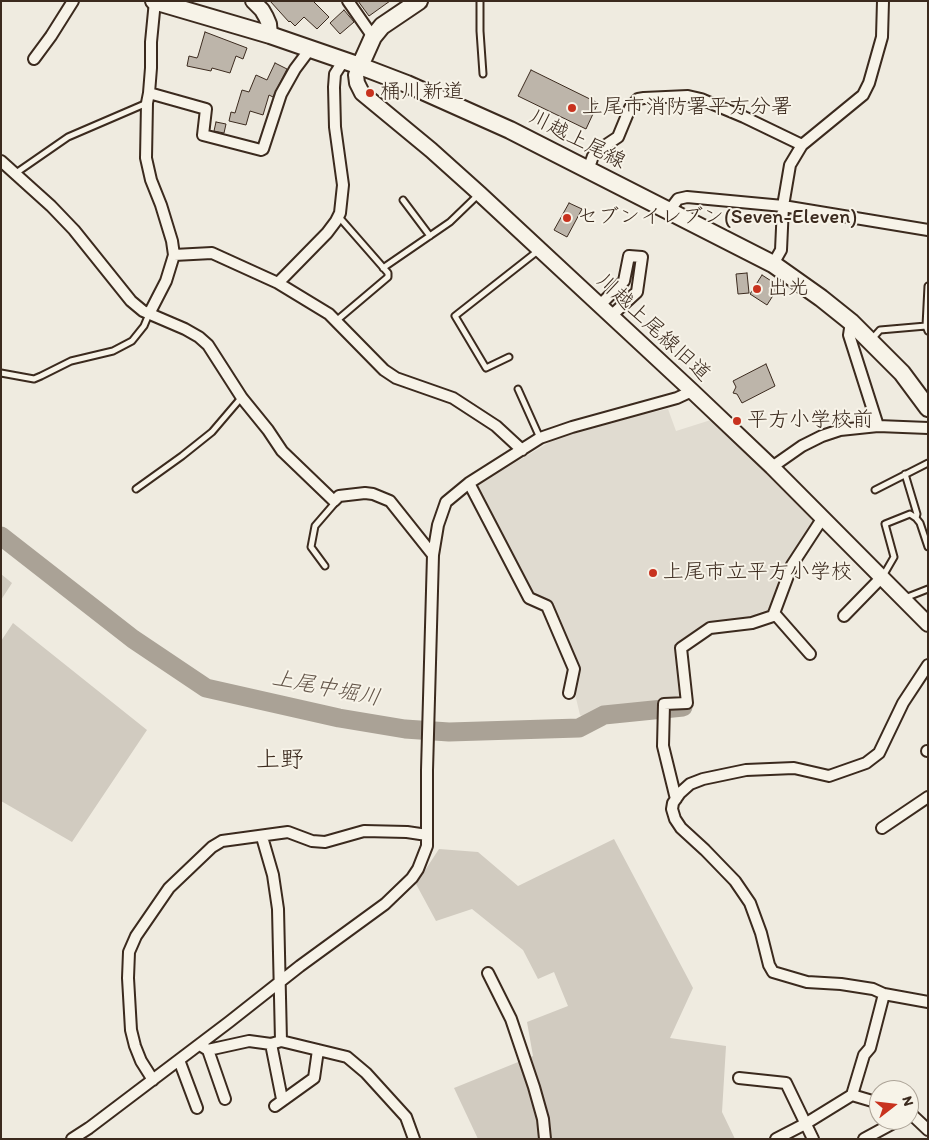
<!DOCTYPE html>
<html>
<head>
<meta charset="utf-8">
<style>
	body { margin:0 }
	#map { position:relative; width:929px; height:1140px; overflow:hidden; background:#efebe0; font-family:Itim,sans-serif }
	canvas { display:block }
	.frame { position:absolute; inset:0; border:2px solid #3b2a1e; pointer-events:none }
	.north { position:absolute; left:869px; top:1080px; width:50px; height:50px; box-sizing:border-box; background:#f7f3e8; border:1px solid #aca397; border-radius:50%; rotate:74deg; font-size:14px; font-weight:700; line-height:20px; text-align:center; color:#3b2a1e }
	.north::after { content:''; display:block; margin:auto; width:18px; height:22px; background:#c8321e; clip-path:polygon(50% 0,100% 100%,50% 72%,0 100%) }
</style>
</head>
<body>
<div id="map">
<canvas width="929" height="1140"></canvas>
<div class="frame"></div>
<div class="north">N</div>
</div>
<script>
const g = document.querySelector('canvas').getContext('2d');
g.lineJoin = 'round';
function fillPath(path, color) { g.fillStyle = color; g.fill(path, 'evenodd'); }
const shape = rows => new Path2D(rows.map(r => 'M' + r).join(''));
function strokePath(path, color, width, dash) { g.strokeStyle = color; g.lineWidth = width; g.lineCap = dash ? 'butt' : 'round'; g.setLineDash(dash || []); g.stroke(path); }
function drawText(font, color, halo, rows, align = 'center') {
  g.font = font + ' Itim,"Klee One",sans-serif'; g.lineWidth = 4; g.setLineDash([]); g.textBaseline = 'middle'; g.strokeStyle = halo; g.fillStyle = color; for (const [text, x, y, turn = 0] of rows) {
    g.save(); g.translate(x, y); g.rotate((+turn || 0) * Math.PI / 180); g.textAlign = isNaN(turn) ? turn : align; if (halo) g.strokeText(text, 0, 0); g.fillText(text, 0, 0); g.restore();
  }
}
fillPath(shape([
	[668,409,676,431,714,419,814,519,815,525,768,613,751,618,712,624,678,647,680,699,602,708,584,717,580,715,575,694,577,672,555,610,547,601,531,595,474,487,560,436,606,422]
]), '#e0dbd0');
fillPath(shape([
	[1,574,12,583,1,600],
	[13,623,147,730,72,842,1,801,1,641],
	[614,839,693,988,670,1038,726,1046,722,1112,735,1139,478,1139,454,1088,533,1056,527,1022,568,1006,554,972,538,979,523,950,472,909,436,921,416,884,439,849,478,852,518,886]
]), '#d1cbc0');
strokePath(shape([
	[1,536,133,639,206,688,339,718,405,729,449,732,579,728,604,715,683,707]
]), '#aaa296', 19);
const building = shape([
	[270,1,313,1,329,17,317,29,304,17,295,26,290,21,289,22,270,1],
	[358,1,390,1,369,16,358,1],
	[344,10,354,22,340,34,330,23,344,10],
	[205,32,247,48,243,59,236,56,230,73,212,68,211,71,187,66,189,56,197,58,198,56,205,32],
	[275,63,287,69,273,97,269,95,263,115,250,111,246,125,229,121,231,112,235,113,242,90,249,92,256,75,267,80,275,63],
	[531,70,598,103,586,129,518,96,531,70],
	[216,122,226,124,224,133,214,131,216,122],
	[569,203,582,209,567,237,554,230,569,203],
	[747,273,749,293,738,294,736,274,747,273],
	[762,275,779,286,767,305,750,294,762,275],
	[766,364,775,386,742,403,737,394,733,393,736,387,733,381,766,364]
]);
fillPath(building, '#bdb5aa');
strokePath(building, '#3b2a1e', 1);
const lane = shape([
	[480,1,480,31,483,74],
	[16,173,68,137,147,103],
	[403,200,430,236],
	[383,268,450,222,479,194],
	[928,286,926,326,928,331],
	[336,321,388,277,388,273,339,217],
	[871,340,880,330,926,326],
	[509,357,486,368,455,316,539,250],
	[1,373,34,379,41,376,71,361,113,351,132,341,144,326,149,314],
	[518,389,540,438],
	[905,474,917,514,916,518],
	[136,489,182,456,212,432,241,398],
	[875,490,928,463],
	[325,566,311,547,315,526,334,504,334,501],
	[883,576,894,557,885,524,910,514,916,518,920,523,928,547],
	[905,598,928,589]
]);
const street = shape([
	[348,1,373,37],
	[34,59,51,36,73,1],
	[149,93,206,109,203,135,261,150,263,149,281,94,295,69,310,49],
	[1,161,51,206,74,230,131,301,143,311,185,329,199,337,208,345,242,398,268,430,282,451,334,501,339,496,365,493,373,494,390,501,433,555],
	[588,170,593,156,597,151,618,137,630,108,638,99,644,98,688,96,701,99,744,117,802,145],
	[669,211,678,199,687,197,783,206,928,230],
	[174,255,212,253,278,283,329,314,384,370,396,378,453,398,496,426,522,450],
	[773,264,781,250,783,206,790,165,802,145,863,95,869,83,882,37,883,1],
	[278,283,327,233,336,221,340,213,343,185,335,127,334,87,335,74,344,60],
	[599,306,624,281,629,256,642,257,637,292,611,316],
	[149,314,166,281,174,255,172,241,161,205,151,180,146,158,147,103,149,93,151,68,151,42,155,1],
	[851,322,849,335,878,426],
	[772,467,802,446,822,436,840,430,878,426,928,428],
	[469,483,529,598,547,606,574,669,569,693],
	[774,613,810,654],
	[844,616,881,578],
	[928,665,903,703,879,753,866,763,829,776,794,768,746,770,703,779,690,784,680,793,673,803,672,809,675,819,681,828,705,850,735,881,750,903,761,933,769,965,773,972,807,982,841,984,873,989,884,994,928,1002],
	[927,751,928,751],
	[676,799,663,746,664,704,687,703,681,648,710,628,752,623,773,616,792,565,822,519],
	[882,828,928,797],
	[262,837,273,875,278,909,281,1041],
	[488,973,511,1019,534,1087,543,1119,545,1139],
	[271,1044,282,1099],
	[200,1045,208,1050,249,1041,271,1044,281,1041,347,1057,366,1073,406,1117,414,1139],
	[208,1050,225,1099],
	[179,1060,197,1108],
	[739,1078,786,1083,813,1139],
	[153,1080,141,1061,135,1046,131,1030,128,978,129,952,136,936,169,888,212,847,222,841,288,832,312,841,325,842,364,831,407,832,427,835],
	[852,1095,879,1103],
	[275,1106,314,1078,318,1050],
	[909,1112,928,1130],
	[72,1139,89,1128,229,1022,300,966,385,904,412,878,418,869,427,846,427,770,433,555,438,525,446,502,469,483,540,438,572,427,677,398,692,391],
	[776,1139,805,1124,852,1095,864,1055,870,1048,884,994],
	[864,1139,899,1120]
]);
const secondary = shape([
	[253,1,262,10,266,17,269,24,270,35],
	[360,66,356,75,357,83,362,93,431,150,480,194,692,391,772,467,928,624]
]);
const primary = shape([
	[154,1,270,35,360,66,407,84,510,130,773,264,821,298,851,322,902,373,928,408],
	[360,66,373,37,382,26,419,1]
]);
strokePath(lane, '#3b2a1e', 9);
strokePath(street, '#3b2a1e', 14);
strokePath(secondary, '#3b2a1e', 18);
strokePath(primary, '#3b2a1e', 20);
strokePath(lane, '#f7f3e8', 5);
strokePath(street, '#f7f3e8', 10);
strokePath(secondary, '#f7f3e8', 14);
strokePath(primary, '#f7f3e8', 16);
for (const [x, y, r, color] of [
	[370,93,5,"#c8321e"],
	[572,108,5,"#c8321e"],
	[567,218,5,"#c8321e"],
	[757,289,5,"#c8321e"],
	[737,421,5,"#c8321e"],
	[653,573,5,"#c8321e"]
]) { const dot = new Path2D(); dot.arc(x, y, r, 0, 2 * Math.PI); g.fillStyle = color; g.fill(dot); strokePath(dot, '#f7f3e8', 2); }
drawText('21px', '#3b2a1e', '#f7f3e8', [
	["桶川新道",380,93],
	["上尾市消防署平方分署",582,108],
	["セブンイレブン(Seven-Eleven)",577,218],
	["出光",767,289],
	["平方小学校前",747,421],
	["上尾市立平方小学校",663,573]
], 'left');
drawText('21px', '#3b2a1e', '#f7f3e8', [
	["川越上尾線",577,140,27],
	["川越上尾線旧道",653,328,43]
]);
drawText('italic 22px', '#625448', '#f7f3e8', [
	["上尾中堀川",326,689,11]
]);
drawText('24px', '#3b2a1e', '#f7f3e8', [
	["上野",280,761]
]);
</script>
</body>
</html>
